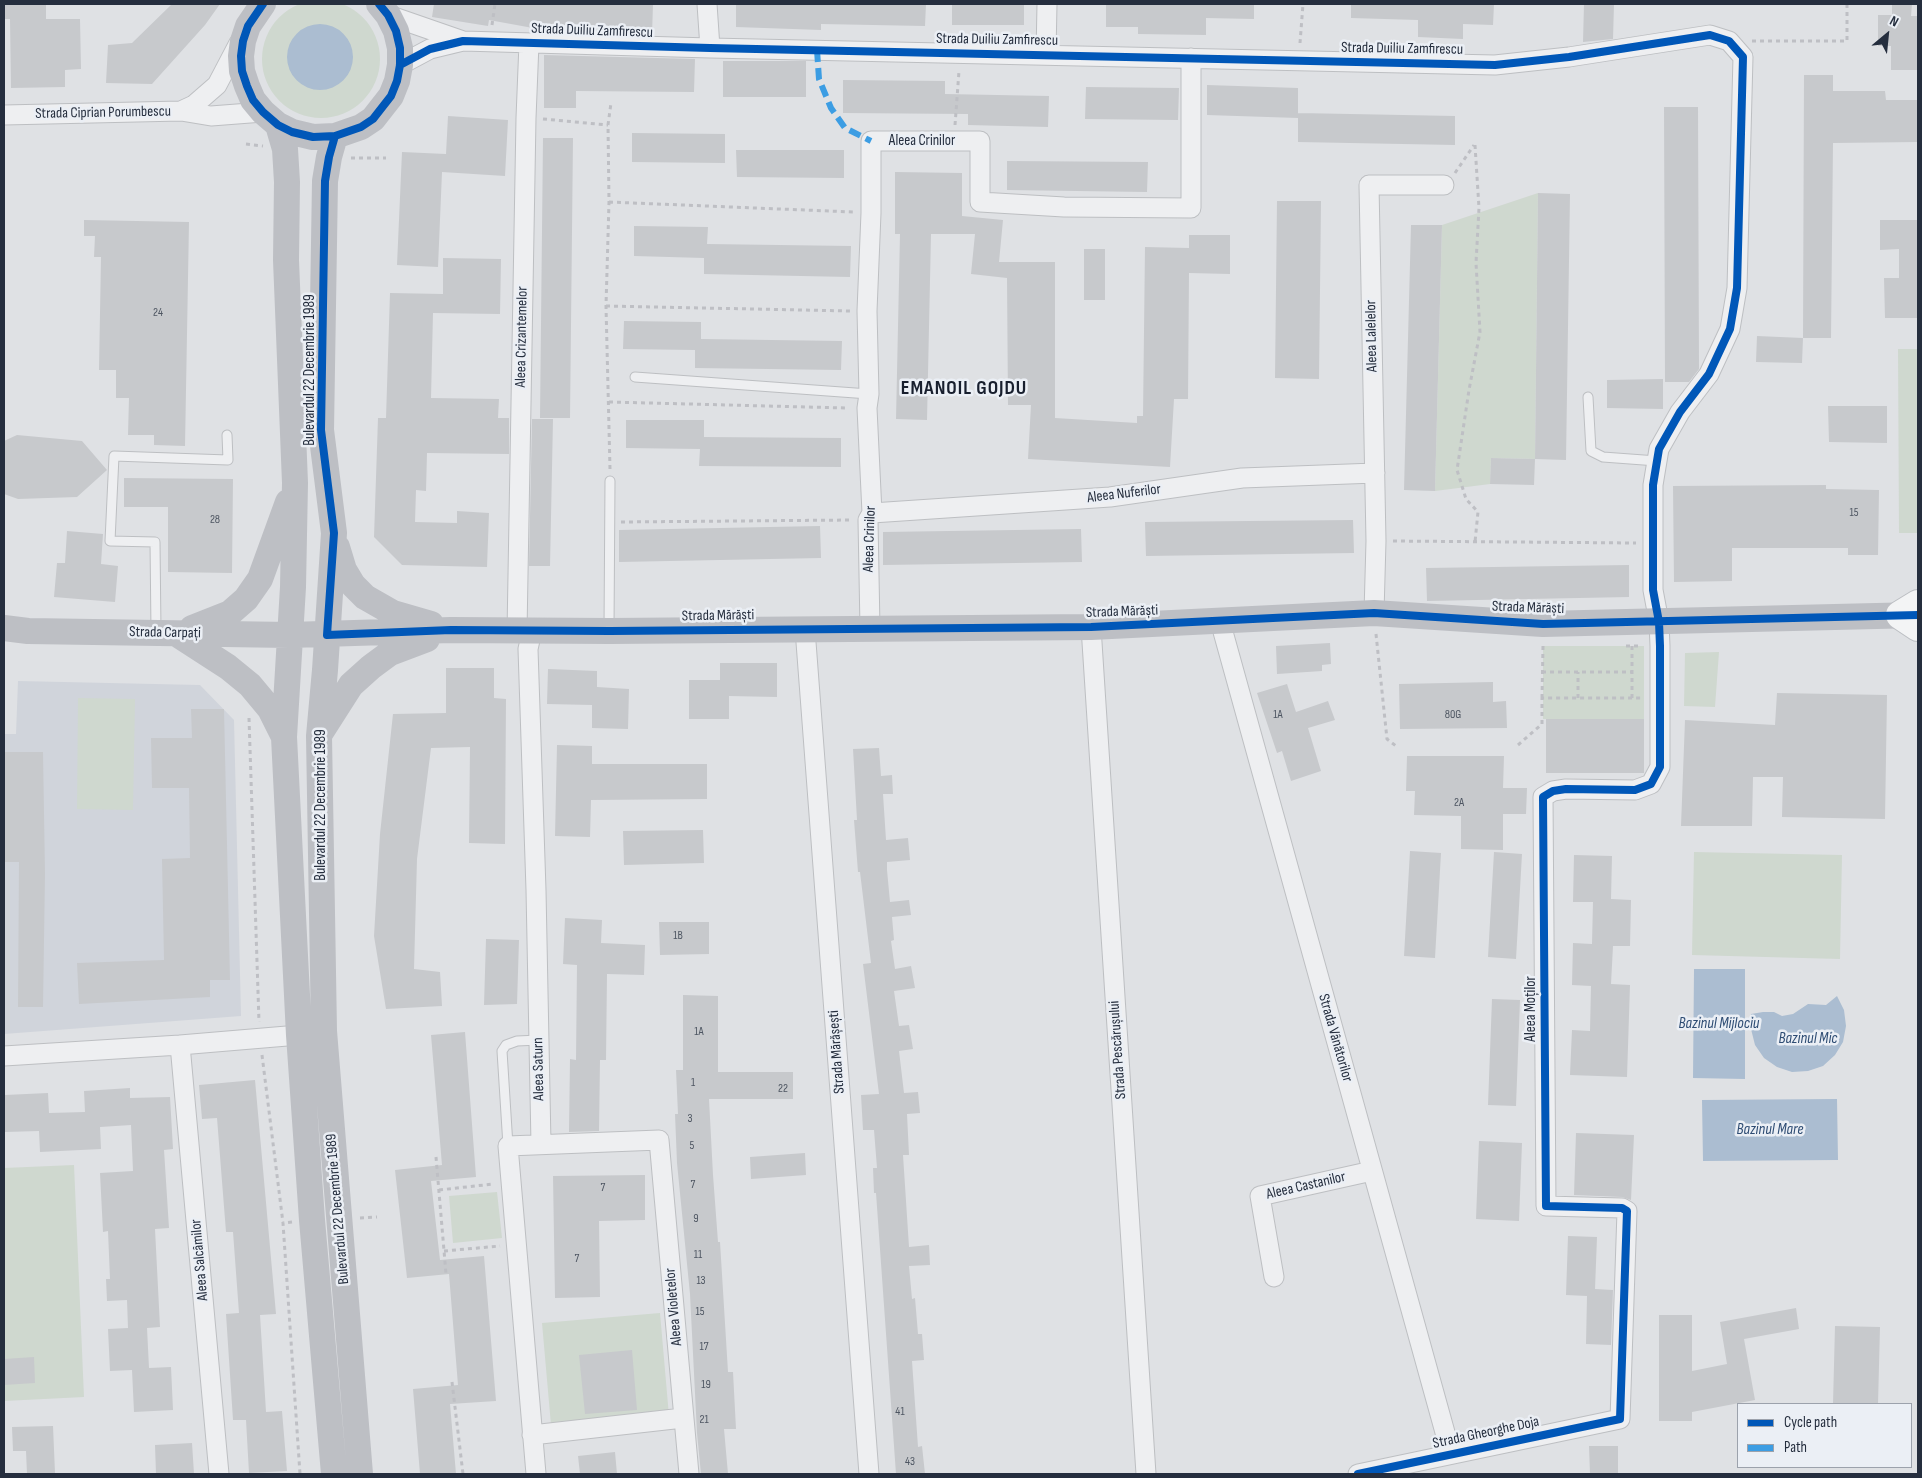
<!DOCTYPE html>
<html>
<head>
<meta charset="utf-8">
<style>
	body { margin:0 }
	#map { position:relative; width:1922px; height:1478px; overflow:hidden; background:#dfe1e4; font-family:"Sofia Sans Condensed",sans-serif }
	canvas { display:block }
	.frame { position:absolute; inset:0; border:5px solid #252e3e; pointer-events:none }
	.legend { position:absolute; left:1737px; top:1403px; width:175px; height:65px; box-sizing:border-box; background:#ebeff5; border:1px solid #9ca2ac; margin:0; padding:6px 9px; list-style:none; font-size:15px; color:#252e3e }
	.legend li { display:flex; align-items:center; gap:10px; height:25px }
	.legend b { width:25px; border:1px solid #9ca2ac }
	.north { position:absolute; left:1862px; top:10px; width:50px; height:50px; -webkit-text-stroke:4px #ebeff5; paint-order:stroke; rotate:28deg; font-size:14px; font-weight:700; line-height:20px; text-align:center; color:#252e3e }
	.north::after { content:''; display:block; margin:auto; width:18px; height:22px; background:#252e3e; clip-path:polygon(50% 0,100% 100%,50% 72%,0 100%) }
</style>
</head>
<body>
<div id="map">
<canvas width="1922" height="1478"></canvas>
<div class="frame"></div>
<ul class="legend">
<li><b style="height:6px;background:#0057b8"></b>Cycle path</li>
<li><b style="height:6px;background:#3c9de3"></b>Path</li>
</ul>
<div class="north">N</div>
</div>
<script>
const g = document.querySelector('canvas').getContext('2d');
g.lineJoin = 'round';
function fillPath(path, color) { g.fillStyle = color; g.fill(path, 'evenodd'); }
const shape = rows => new Path2D(rows.map(r => 'M' + r).join(''));
function strokePath(path, color, width, dash) { g.strokeStyle = color; g.lineWidth = width; g.lineCap = dash ? 'butt' : 'round'; g.setLineDash(dash || []); g.stroke(path); }
function drawText(font, color, halo, rows, align = 'center') {
  g.font = font + ' "Sofia Sans Condensed",sans-serif'; g.lineWidth = 5; g.setLineDash([]); g.textBaseline = 'middle'; g.strokeStyle = halo; g.fillStyle = color; for (const [text, x, y, turn = 0] of rows) {
    g.save(); g.translate(x, y); g.rotate((+turn || 0) * Math.PI / 180); g.textAlign = isNaN(turn) ? turn : align; if (halo) g.strokeText(text, 0, 0); g.fillText(text, 0, 0); g.restore();
  }
}
fillPath(shape([
	[18,681,200,685,234,720,241,1016,4,1034,4,734,16,734]
]), '#d0d4db');
fillPath(shape([
	'262 59a59 59 0 1 1 118 0a59 59 0 1 1-118 0Z',
	[1538,193,1535,459,1491,458,1490,484,1435,491,1442,225],
	[1898,349,1918,349,1918,533,1899,533],
	[1543,646,1644,646,1644,719,1543,719],
	[1719,652,1715,707,1684,706,1685,653],
	[78,698,135,699,133,810,77,809],
	[1694,852,1842,855,1840,959,1692,955],
	[74,1165,84,1397,4,1401,4,1168],
	[497,1192,502,1238,453,1243,449,1196],
	[660,1313,669,1416,551,1425,542,1323]
]), '#cfd8cf');
fillPath(shape([
	'287 57a33 33 0 1 1 66 0a33 33 0 1 1-66 0Z',
	[1694,969,1745,969,1745,1079,1693,1078],
	[1837,996,1844,1010,1846,1026,1843,1042,1835,1055,1823,1066,1808,1071,1792,1072,1777,1067,1764,1058,1755,1045,1751,1029,1751,1014,1763,1012,1774,1012,1782,1016,1793,1014,1808,1004,1826,1005],
	[1837,1099,1838,1160,1703,1161,1702,1100]
]), '#abbdd1');
fillPath(shape([
	[4,4,46,4,46,19,80,19,81,69,65,70,65,87,11,88,10,19,4,19],
	[172,4,220,4,205,25,152,84,106,83,108,45,132,43],
	[434,4,653,4,652,35,544,32,544,30,489,20,488,26,432,17],
	[736,4,926,4,925,26,821,24,821,30,736,27],
	[952,4,1024,4,1024,25,952,25],
	[1106,4,1254,4,1254,19,1206,18,1206,35,1138,34,1138,27,1106,27],
	[1351,4,1494,4,1493,25,1463,24,1463,39,1418,37,1418,20,1351,18],
	[1584,4,1614,4,1613,39,1583,42],
	[1892,4,1912,4,1911,16,1918,16,1918,70,1891,70,1891,46,1878,46,1878,15,1892,15],
	[544,55,695,59,694,92,576,91,576,108,544,108],
	[723,61,806,61,806,97,723,97],
	[1804,75,1833,75,1833,91,1885,91,1886,100,1918,100,1918,142,1833,143,1831,338,1803,338],
	[843,80,945,81,945,94,1049,96,1048,127,968,125,968,114,843,113],
	[1207,85,1298,88,1298,118,1207,115],
	[1086,87,1179,88,1178,120,1085,119],
	[1664,107,1698,107,1699,369,1689,382,1665,382],
	[1298,113,1455,116,1455,145,1298,142],
	[448,116,508,120,505,176,442,172,438,267,397,265,402,152,446,154],
	[632,133,725,134,725,163,632,162],
	[543,138,573,138,570,418,540,418],
	[736,150,844,150,844,178,737,177],
	[1007,161,1148,162,1147,192,1007,190],
	[895,172,962,173,962,216,1003,220,999,262,1055,262,1055,418,1137,423,1137,416,1143,416,1145,247,1189,248,1189,235,1230,235,1230,274,1189,273,1188,399,1174,399,1170,467,1028,459,1031,405,1008,405,1007,278,971,274,975,234,931,234,927,420,896,419,900,234,895,234],
	[1538,193,1570,194,1566,460,1535,459],
	[1277,201,1321,201,1319,379,1275,378],
	[84,220,189,222,185,446,154,445,154,435,128,435,129,398,116,398,116,370,99,370,101,257,94,257,95,236,84,236],
	[1880,220,1918,220,1918,318,1885,318,1884,278,1899,278,1899,249,1880,250],
	[1411,225,1442,225,1435,491,1404,490],
	[634,226,708,227,707,244,851,246,850,277,704,274,704,258,634,256],
	[1084,249,1105,249,1105,300,1084,300],
	[443,258,501,259,500,314,433,313,431,398,499,399,498,418,509,418,509,454,427,453,426,491,416,490,415,522,457,523,457,511,489,513,487,567,402,565,374,537,378,418,386,418,390,293,443,294],
	[624,321,701,322,701,339,842,341,841,370,695,368,695,350,623,349],
	[1757,336,1803,338,1802,363,1756,362],
	[1663,379,1663,409,1607,408,1607,380],
	[1828,406,1887,406,1887,443,1829,442],
	[532,419,553,419,550,566,529,566],
	[626,420,704,420,704,437,841,438,841,467,699,466,700,449,626,448],
	[17,435,82,441,107,470,77,497,18,499,4,494,4,441],
	[1491,458,1535,459,1534,485,1490,484],
	[124,478,233,479,232,573,168,572,168,507,124,507],
	[1826,485,1826,489,1879,490,1878,555,1848,555,1848,548,1732,548,1732,581,1674,582,1673,486],
	[1353,520,1354,553,1146,556,1145,522],
	[820,526,821,558,619,562,619,530],
	[1081,529,1082,562,883,565,883,532],
	[67,531,103,534,101,564,118,566,115,602,54,597,57,563,65,563],
	[1629,565,1629,597,1427,601,1426,568],
	[1330,643,1331,664,1322,665,1322,671,1277,674,1276,646],
	[720,663,777,663,777,697,729,696,729,719,689,719,689,680,720,680],
	[446,668,494,668,494,698,506,699,505,844,469,843,470,747,431,748,417,859,414,969,440,972,442,1006,386,1009,374,936,380,834,393,714,446,713],
	[548,669,597,671,597,687,629,689,628,729,592,728,592,705,547,704],
	[1493,682,1493,702,1506,701,1507,728,1400,729,1399,684],
	[1287,684,1296,712,1328,701,1335,720,1308,728,1321,771,1291,781,1282,751,1277,753,1257,693],
	[1777,693,1887,695,1885,819,1782,817,1783,777,1753,777,1752,826,1681,826,1685,720,1775,725],
	[191,709,224,709,230,980,210,980,210,997,79,1004,77,963,164,960,162,859,190,858,189,788,152,788,151,738,192,738],
	[1546,719,1644,719,1644,773,1546,773],
	[557,745,592,746,592,764,707,764,707,799,591,800,590,837,555,836],
	[879,748,881,776,892,775,893,794,883,794,886,840,908,838,910,860,887,862,887,870,890,902,909,900,911,915,892,917,894,940,891,941,895,969,911,966,915,988,894,991,899,1026,909,1025,913,1049,899,1051,904,1093,918,1092,920,1113,907,1114,909,1155,903,1155,909,1247,929,1245,930,1265,909,1266,912,1299,915,1298,918,1334,922,1334,924,1360,912,1361,918,1447,922,1446,925,1474,896,1474,876,1193,874,1193,873,1168,877,1168,874,1130,863,1130,861,1095,879,1094,863,964,871,963,860,872,858,872,854,820,857,820,853,749],
	[4,752,43,752,45,874,43,1007,18,1007,19,862,4,862],
	[1407,756,1504,756,1503,788,1527,788,1526,814,1503,814,1503,850,1461,849,1461,816,1414,815,1415,791,1406,791],
	[703,830,704,863,624,865,623,831],
	[1410,851,1441,853,1435,958,1404,956],
	[1494,852,1522,854,1516,959,1488,957],
	[1574,855,1612,856,1611,899,1631,900,1630,946,1613,946,1611,984,1630,985,1627,1077,1570,1075,1572,1030,1590,1031,1591,986,1572,985,1573,943,1592,944,1593,902,1573,902],
	[565,918,602,920,601,943,645,945,644,975,607,974,606,1060,600,1060,599,1131,569,1132,570,1059,576,1060,577,965,563,964],
	[659,922,709,922,709,954,660,955],
	[486,939,519,940,517,1004,484,1005],
	[683,995,718,996,718,1072,793,1072,793,1099,709,1099,713,1175,718,1242,720,1242,728,1372,733,1372,736,1429,724,1429,728,1474,701,1474,697,1433,690,1294,677,1163,675,1114,678,1114,676,1070,683,1070],
	[1492,999,1520,1000,1516,1106,1488,1105],
	[465,1032,476,1177,431,1181,440,1260,484,1256,496,1401,450,1404,456,1474,420,1474,413,1389,458,1385,449,1274,407,1278,395,1170,442,1165,431,1035],
	[255,1080,276,1314,260,1315,266,1412,282,1411,287,1471,249,1473,246,1420,233,1420,226,1314,239,1313,233,1232,226,1232,217,1118,202,1119,199,1085],
	[130,1088,130,1098,170,1097,173,1149,164,1150,169,1228,155,1229,160,1327,147,1328,149,1368,171,1367,173,1410,134,1412,132,1370,110,1371,108,1329,128,1328,127,1300,107,1301,106,1279,110,1279,108,1231,103,1232,100,1173,133,1171,131,1125,100,1127,101,1149,40,1152,39,1131,5,1132,5,1095,48,1093,49,1113,85,1112,84,1091],
	[1576,1133,1634,1135,1631,1200,1622,1197,1574,1195],
	[1479,1141,1522,1143,1519,1221,1476,1219],
	[805,1153,806,1175,751,1179,750,1157],
	[645,1175,645,1220,599,1221,600,1297,555,1298,553,1176],
	[1568,1236,1597,1237,1595,1289,1613,1290,1611,1345,1586,1344,1587,1296,1566,1295],
	[1796,1308,1799,1329,1744,1339,1755,1400,1692,1412,1692,1421,1659,1421,1659,1315,1692,1315,1692,1371,1727,1364,1720,1322],
	[1835,1326,1880,1327,1878,1404,1833,1404],
	[632,1350,637,1410,585,1414,579,1355],
	[34,1357,35,1383,4,1385,4,1359],
	[53,1426,55,1473,27,1474,26,1451,13,1451,12,1427],
	[192,1443,194,1474,156,1474,155,1445],
	[1589,1446,1618,1446,1618,1474,1590,1474],
	[615,1452,617,1474,580,1474,578,1456]
]), '#c7c9cc');
const lane = shape([
	[635,377,869,394],
	[1588,397,1591,451,1603,457,1657,461],
	[609,628,610,481],
	[156,631,155,542,110,541,114,456,228,460,227,435],
	[508,1146,502,1051,506,1045,517,1041,539,1040]
]);
const street = shape([
	[707,4,710,48],
	[388,15,463,41],
	[1046,55,1047,4],
	[400,65,430,49,463,41,710,48,1495,65,1569,57,1710,35,1729,41,1743,57,1737,288,1730,329,1709,374,1680,412,1659,449,1653,485,1653,590,1659,622,1660,646,1660,767,1651,784,1635,790,1566,789,1553,791,1543,797,1546,1206,1622,1208,1627,1211,1620,1419,1358,1474],
	[181,111,211,116,263,112],
	[4,115,181,111,194,105,217,85,239,43],
	[872,513,1110,497,1242,478,1375,473],
	[1374,613,1376,541,1369,185,1444,185],
	[1220,621,1451,1454],
	[1091,627,1146,1474],
	[805,629,869,1474],
	[870,629,868,520,872,513,867,408,869,394,867,311,871,213,871,141,980,141,980,202,1064,207,1191,208,1191,58],
	[532,631,528,649,536,890,541,1144],
	[517,632,526,118,529,43],
	[180,1045,219,1474],
	[4,1056,180,1045,299,1035],
	[1274,1277,1260,1196,1372,1171],
	[532,1435,683,1418],
	[536,1474,508,1146,659,1140,689,1474]
]);
const primary = shape([
	[1918,604,1900,615,1918,627]
]);
strokePath(lane, '#bdbfc2', 11);
strokePath(street, '#bdbfc2', 21);
strokePath(primary, '#bbbec2', 30);
strokePath(shape([
	[492,25,495,4],
	[1752,41,1847,41,1847,4],
	[1300,43,1303,4],
	[543,119,608,125],
	[955,125,959,71],
	[246,144,263,146],
	[1475,145,1479,208,1476,263,1480,332,1469,390,1457,470,1466,499,1478,512,1475,542],
	[351,158,386,158],
	[1455,173,1474,145],
	[609,202,853,212],
	[606,306,850,311],
	[609,402,847,408],
	[610,469,606,306,609,202,608,125,611,103],
	[621,522,852,520],
	[1393,541,1636,543],
	[1376,634,1387,739,1396,746],
	[1626,646,1642,646],
	[1542,672,1632,672],
	[1542,698,1543,646],
	[1578,698,1578,672],
	[1632,698,1632,646],
	[249,718,259,1022],
	[1518,745,1542,724,1542,698,1642,698],
	[262,1055,283,1223],
	[436,1157,446,1274],
	[439,1190,493,1184],
	[360,1218,377,1217],
	[292,1222,283,1223,300,1474],
	[444,1251,500,1246],
	[452,1382,463,1474]
]), '#bebfc4', 3, [4, 4]);
strokePath(lane, '#eeeff1', 9);
strokePath(street, '#eeeff1', 19);
strokePath(shape([
	[263,4,248,26,243,41,241,56,242,71,247,86,253,100,263,112,278,125,292,132,313,137,335,136,361,127,373,119,391,96,397,81,400,65,400,48,396,31,388,15,379,4],
	[278,125,285,149,287,182,286,260,295,483,293,587,284,737,299,1035,312,1220,334,1474],
	[335,136,329,157,325,181,321,430,334,533,325,670,319,736,324,1031,360,1474],
	[337,547,344,570,353,585,365,597,393,613,431,624],
	[4,628,28,631,290,635,451,630,610,631,1091,627,1374,613,1543,624,1918,615],
	[192,628,230,613,246,599,260,579,288,502],
	[177,634,228,667,250,685,270,709,284,737],
	[321,732,351,685,371,667,390,653,427,639]
]), '#bdbfc4', 26);
strokePath(primary, '#f3f4f5', 28);
strokePath(shape([
	[817,50,819,79,831,108,845,128,871,141]
]), '#3c9de3', 6, [12, 6]);
strokePath(shape([
	[263,4,248,26,243,41,241,56,242,71,247,86,253,100,263,112,278,125,292,132,313,137,335,136,361,127,373,119,391,96,397,81,400,65,400,48,396,31,388,15,379,4],
	[400,65,430,49,463,41,710,48,1495,65,1569,57,1710,35,1729,41,1743,57,1737,288,1730,329,1709,374,1680,412,1659,449,1653,485,1653,590,1659,622,1660,646,1660,767,1651,784,1635,790,1566,789,1553,791,1543,797,1546,1206,1622,1208,1627,1211,1620,1419,1358,1474],
	[335,136,329,157,325,181,321,430,334,533,327,635,451,630,610,631,1091,627,1374,613,1543,624,1918,615]
]), '#0057b8', 8);
drawText('12px', '#4e5662', null, [
	["24",158,313],
	["15",1854,513],
	["28",215,520],
	["1A",1278,715],
	["80G",1453,715],
	["2A",1459,803],
	["1B",678,936],
	["1A",699,1032],
	["1",693,1083],
	["22",783,1089],
	["3",690,1119],
	["5",692,1146],
	["7",693,1185],
	["7",603,1188],
	["9",696,1219],
	["11",698,1255],
	["7",577,1259],
	["13",701,1281],
	["15",700,1312],
	["17",704,1347],
	["19",706,1385],
	["41",900,1412],
	["21",704,1420],
	["43",910,1462]
]);
drawText('15px', '#252e3e', '#ebeff5', [
	["Strada Duiliu Zamfirescu",592,31,2],
	["Strada Duiliu Zamfirescu",997,40,1],
	["Strada Duiliu Zamfirescu",1402,49,1],
	["Strada Ciprian Porumbescu",103,113,-1],
	["Aleea Crinilor",922,141],
	["Aleea Lalelelor",1372,336,-91],
	["Aleea Crizantemelor",522,337,-89],
	["Bulevardul 22 Decembrie 1989",310,370,-90],
	["Aleea Nuferilor",1124,494,-7],
	["Aleea Crinilor",870,539,-88],
	["Strada Mărăști",1528,608,2],
	["Strada Mărăști",1122,612,-2],
	["Strada Mărăști",718,616,-1],
	["Strada Carpați",165,633,1],
	["Bulevardul 22 Decembrie 1989",321,805,-90],
	["Aleea Moților",1531,1009,-90],
	["Strada Vânătorilor",1335,1038,74],
	["Strada Pescărușului",1118,1050,-94],
	["Strada Mărășești",837,1052,-94],
	["Aleea Saturn",539,1069,-91],
	["Aleea Castanilor",1306,1186,-13],
	["Bulevardul 22 Decembrie 1989",338,1209,-95],
	["Aleea Salcâmilor",200,1260,-95],
	["Aleea Violetelor",674,1307,-95],
	["Strada Gheorghe Doja",1486,1433,-12]
]);
drawText('italic 16px', '#2e4c73', '#ebeff5', [
	["Bazinul Mijlociu",1719,1024],
	["Bazinul Mic",1808,1039],
	["Bazinul Mare",1770,1130]
]);
g.letterSpacing = '1px';
drawText('bold 20px', '#181f2e', '#ebeff5', [
	["EMANOIL GOJDU",964,389]
]);
g.letterSpacing = '0px';
</script>
</body>
</html>
